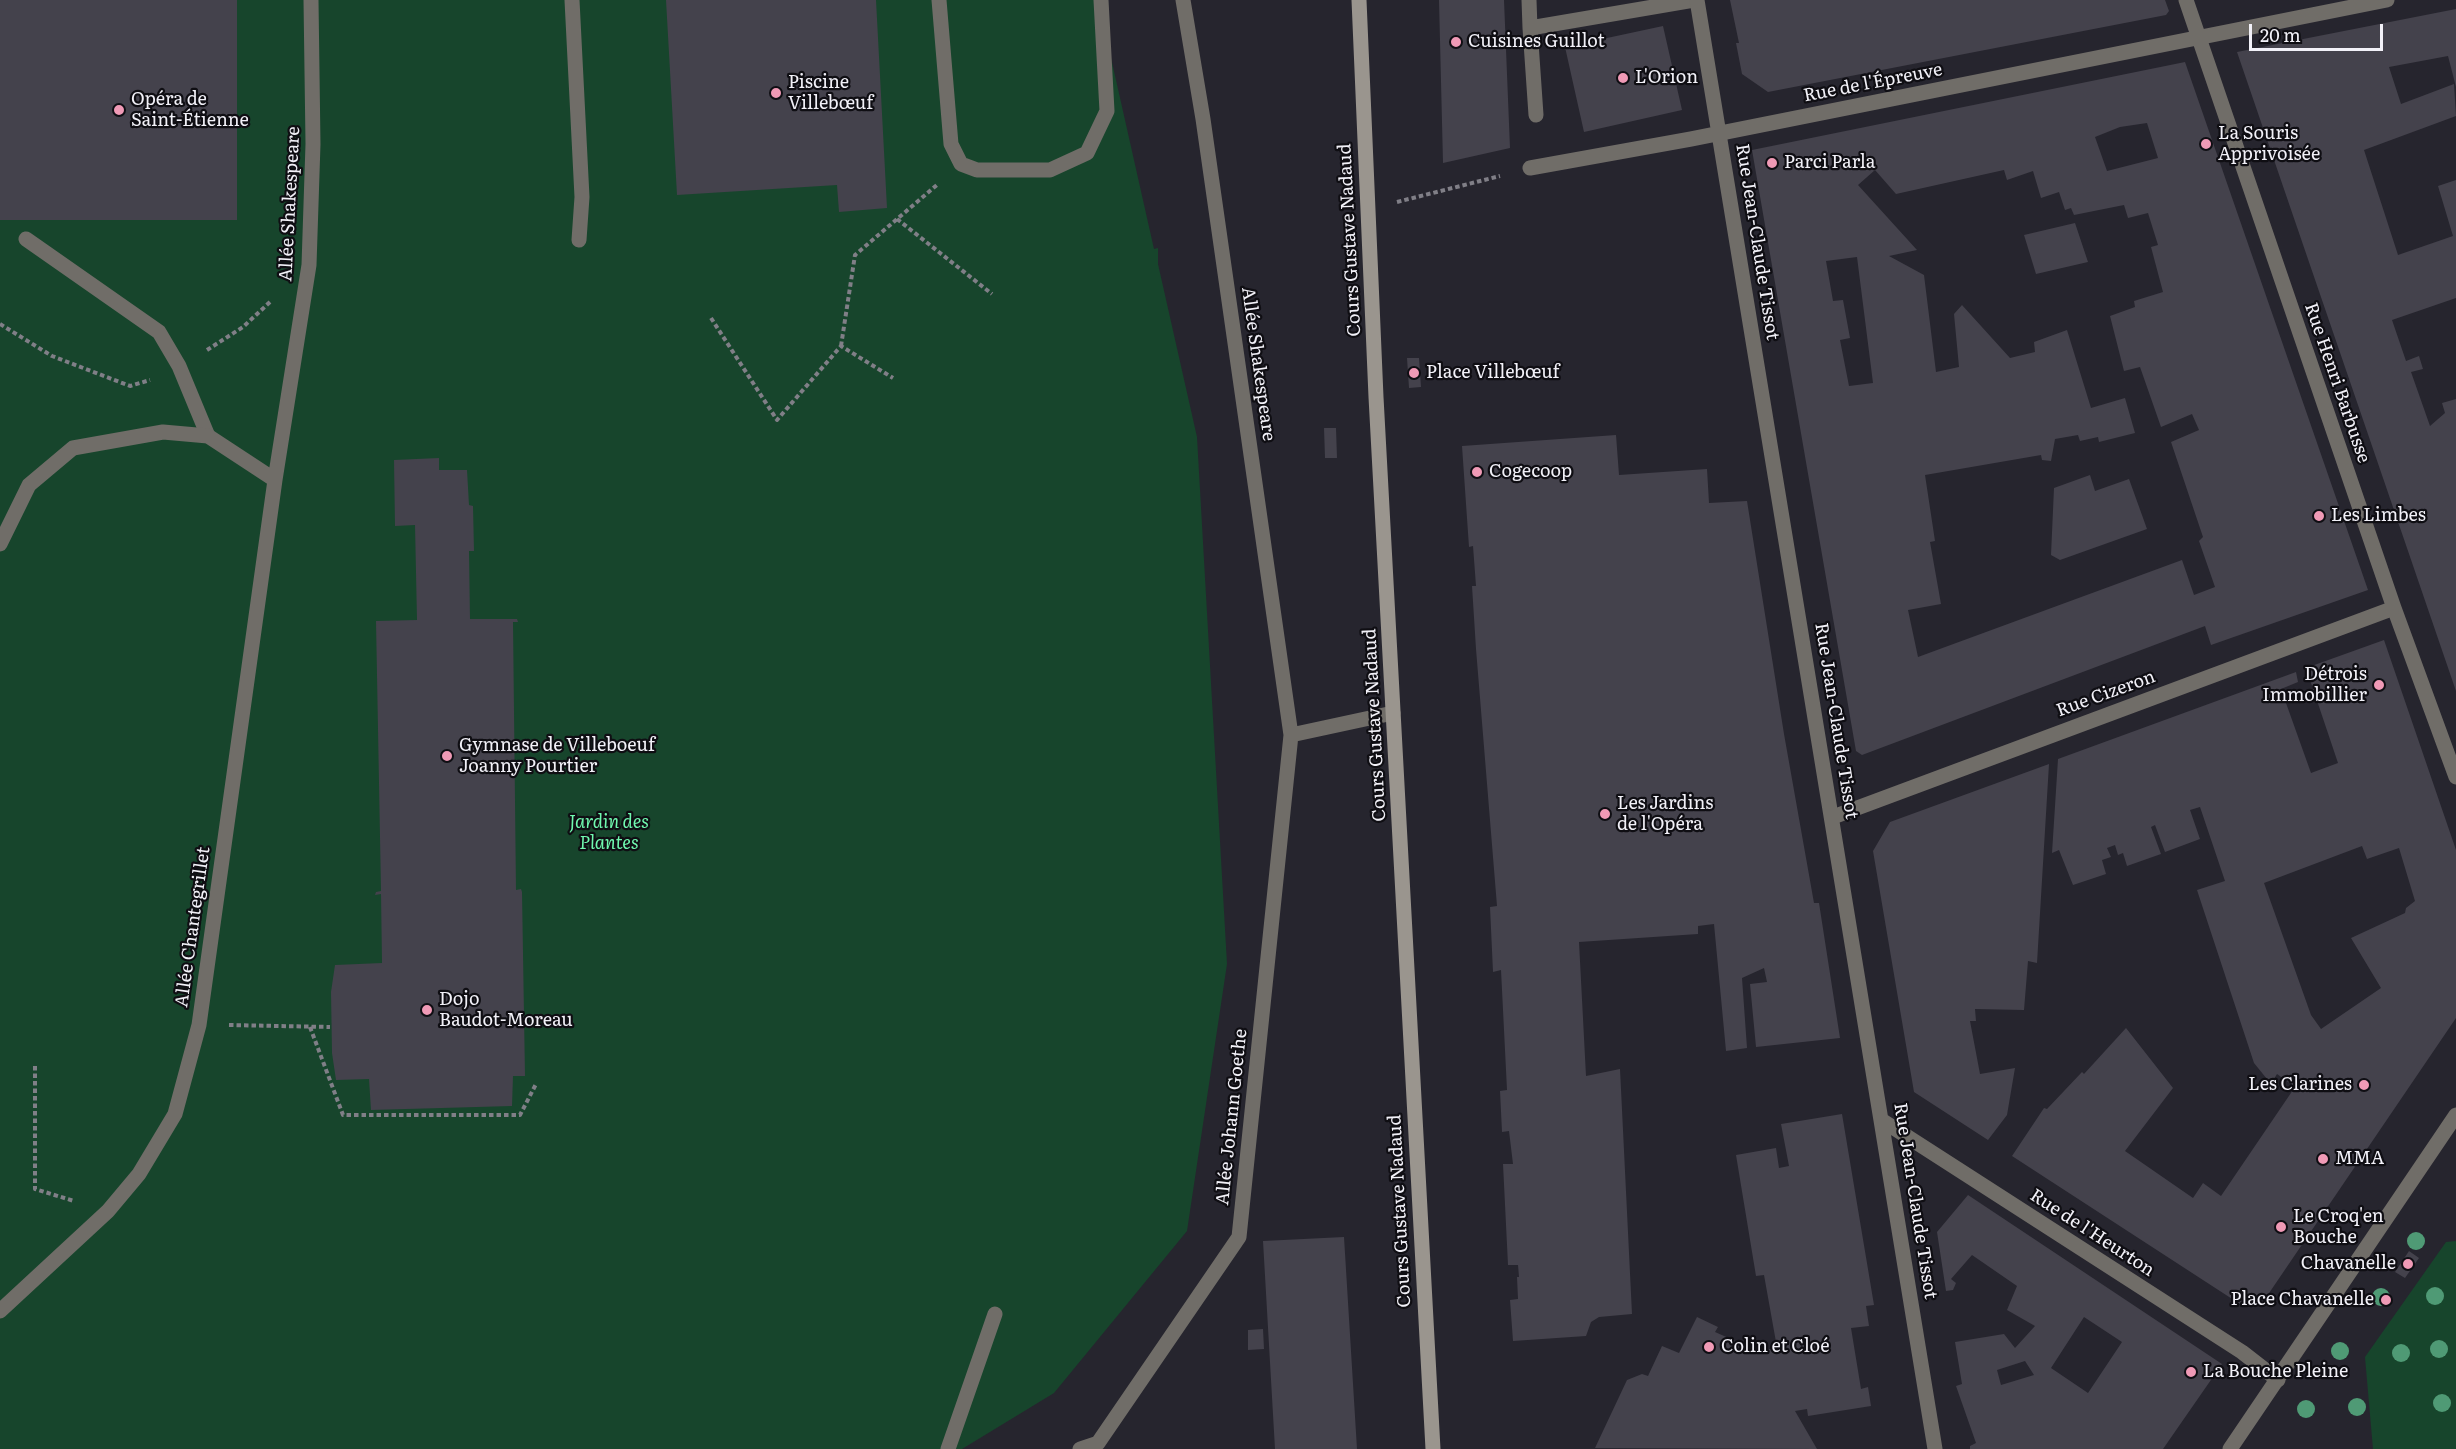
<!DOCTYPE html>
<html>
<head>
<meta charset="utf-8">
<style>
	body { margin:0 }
	#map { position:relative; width:2456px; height:1449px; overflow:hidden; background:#26252e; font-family:Literata,serif }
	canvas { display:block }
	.scale { position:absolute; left:2249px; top:24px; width:134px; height:27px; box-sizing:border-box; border:3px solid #f2f1f8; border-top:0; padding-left:8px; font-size:18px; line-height:21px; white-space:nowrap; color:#f2f1f8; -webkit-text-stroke:4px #0f0e13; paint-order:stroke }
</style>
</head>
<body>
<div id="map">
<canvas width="2456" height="1449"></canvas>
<div class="scale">20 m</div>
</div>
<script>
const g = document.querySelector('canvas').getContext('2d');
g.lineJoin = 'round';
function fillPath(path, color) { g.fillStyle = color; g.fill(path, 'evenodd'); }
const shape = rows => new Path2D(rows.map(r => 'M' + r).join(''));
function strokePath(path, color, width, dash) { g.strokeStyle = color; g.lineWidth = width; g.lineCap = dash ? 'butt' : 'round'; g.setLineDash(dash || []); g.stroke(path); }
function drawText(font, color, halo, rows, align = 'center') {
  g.font = font + ' Literata,serif'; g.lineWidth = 4.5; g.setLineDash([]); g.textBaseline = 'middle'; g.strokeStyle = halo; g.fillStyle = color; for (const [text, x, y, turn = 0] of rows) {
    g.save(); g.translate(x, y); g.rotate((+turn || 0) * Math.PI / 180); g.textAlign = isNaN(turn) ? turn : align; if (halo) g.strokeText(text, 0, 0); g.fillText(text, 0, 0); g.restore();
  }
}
fillPath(shape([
	[0,0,1098,0,1154,249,1158,248,1158,264,1197,437,1227,964,1187,1231,1054,1393,962,1449,0,1449],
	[2456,1241,2456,1449,2373,1449,2365,1357,2446,1242]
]), '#17452c');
fillPath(shape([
	[0,0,237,0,237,220,0,220],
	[666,0,876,0,887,208,839,212,837,185,677,195],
	[1439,0,1504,0,1510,148,1443,163],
	[1730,0,2165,0,2169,11,2166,15,1768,92,1742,74,1736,43,1739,43],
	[2456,9,2456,87,2448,56,2389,67,2401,104,2454,84,2456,116,2364,150,2398,255,2453,236,2438,186,2456,180,2456,298,2392,320,2406,361,2419,356,2423,369,2411,372,2430,426,2445,413,2442,403,2456,399,2456,691,2237,52],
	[1663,26,1682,110,1584,132,1565,47],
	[2185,62,2368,590,2211,645,2205,626,1862,755,1856,751,1752,150],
	[2147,123,2158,158,2107,171,2095,137,2120,127],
	[1875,170,1896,194,2004,170,2007,180,2033,171,2041,198,2059,192,2065,210,2071,208,2074,215,2124,205,2128,218,2148,213,2158,245,2151,247,2163,292,2134,301,2135,307,2110,316,2124,371,2140,367,2161,427,2192,414,2199,430,2171,442,2203,537,2199,541,2215,587,2194,595,2182,560,1918,657,1908,610,1941,604,1930,542,1935,541,1925,475,2041,455,2042,460,2051,461,2055,439,2078,435,2080,441,2098,437,2099,442,2135,433,2125,398,2091,408,2067,330,2034,342,2035,352,2010,358,1962,305,1954,314,1959,367,1936,372,1924,275,1889,256,1917,250,1858,185],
	[1857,257,1873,383,1849,386,1840,340,1850,338,1843,300,1833,301,1826,261],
	[2075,223,2088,262,2036,274,2024,235],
	[1407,358,1419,358,1421,387,1409,388],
	[1324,428,1336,428,1337,458,1325,458],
	[1616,435,1619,475,1707,469,1709,503,1747,501,1784,734,1814,903,1819,903,1840,1038,1756,1047,1750,984,1767,982,1764,968,1742,978,1747,1048,1726,1051,1714,924,1698,926,1698,934,1579,942,1586,1076,1620,1069,1632,1314,1599,1317,1591,1322,1586,1336,1513,1341,1510,1300,1518,1299,1517,1277,1519,1277,1518,1265,1508,1265,1503,1164,1513,1164,1509,1131,1502,1132,1500,1091,1507,1090,1501,970,1493,972,1490,907,1497,906,1476,649,1472,586,1476,586,1473,546,1469,547,1462,446],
	[439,458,439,470,467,470,469,505,473,506,474,551,469,551,470,619,517,619,518,622,513,622,516,890,521,889,522,892,525,1076,513,1076,512,1106,371,1110,369,1079,336,1080,332,1053,331,992,335,965,382,963,381,894,375,895,376,892,381,891,376,621,417,620,415,525,395,526,394,460],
	[2090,475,2095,491,2129,479,2147,529,2060,560,2051,555,2054,488],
	[2384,640,2456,850,2456,1018,2263,1302,2243,1306,2012,1156,2044,1108,2047,1109,2082,1072,2084,1074,2126,1028,2173,1088,2125,1151,2193,1198,2203,1183,2221,1196,2295,1087,2277,1074,2271,1084,2254,1063,2197,890,2225,881,2200,807,2190,810,2200,839,2165,852,2155,825,2151,827,2161,854,2127,866,2123,853,2118,855,2115,845,2107,848,2111,857,2102,860,2106,874,2073,885,2059,850,2052,853,2058,759,2296,672,2298,682,2281,689,2311,773,2338,763,2306,668],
	[2362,846,2367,859,2399,848,2415,901,2406,908,2405,913,2351,938,2381,988,2321,1029,2311,1015,2264,883],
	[2049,764,2037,963,2028,961,2024,1010,1975,1009,1976,1021,1970,1021,1980,1074,2015,1068,2007,1115,1988,1140,1914,1092,1873,851,1890,822],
	[1842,1114,1874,1305,1866,1306,1869,1326,1851,1328,1861,1389,1868,1387,1871,1406,1808,1416,1807,1409,1795,1411,1817,1449,1595,1448,1627,1380,1642,1374,1648,1376,1662,1346,1679,1353,1697,1317,1718,1327,1715,1332,1758,1351,1787,1346,1787,1340,1776,1342,1764,1275,1756,1276,1736,1155,1776,1148,1779,1168,1789,1166,1781,1124],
	[1968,1195,2222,1364,2163,1449,1970,1449,1970,1446,1976,1443,1956,1386,1962,1384,1955,1342,2004,1334,2015,1348,2035,1326,2007,1310,2017,1286,1972,1255,1951,1279,1956,1283,1953,1290,1946,1291,1937,1232],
	[2084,1317,2122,1342,2088,1393,2051,1368],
	[2025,1361,2034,1375,2001,1385,1997,1370],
	[1344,1237,1357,1449,1275,1449,1263,1241],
	[2409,1251,2419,1258,2405,1278,2395,1272],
	[1263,1329,1264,1349,1248,1350,1248,1330]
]), '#44424c');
strokePath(shape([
	[1397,202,1500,176],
	[897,219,992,294],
	[711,318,777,420,841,346,893,378],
	[0,324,52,356,130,386,150,380],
	[841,346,855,255,938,184],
	[207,350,243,327,270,302],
	[229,1025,330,1027],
	[310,1027,343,1115,520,1115,536,1084],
	[35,1066,35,1189,74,1201]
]), '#807f87', 4, [4.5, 3]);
strokePath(shape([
	[572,0,582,197,579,240],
	[939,0,951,144,961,164,977,170,1050,170,1087,153,1107,111,1101,0],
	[1529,0,1530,28,1694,0],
	[1530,28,1536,115],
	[26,239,159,332,179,366,208,436],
	[948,1449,995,1314]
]), '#706d68', 15);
strokePath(shape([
	[1697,0,1935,1449],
	[2186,0,2394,608,2456,777],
	[1530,168,1691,139,2387,0],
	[0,544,29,485,73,448,163,432,208,436,275,480],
	[1291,735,1393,713],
	[1833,817,2394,608],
	[1883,1121,2242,1352,2278,1380],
	[0,1311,108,1211,139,1174,175,1114,199,1025,275,480,309,265,313,144,311,0],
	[1080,1449,1098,1443,1239,1237,1291,735,1203,119,1183,0],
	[2230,1449,2456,1115]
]), '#706d68', 15);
strokePath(shape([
	[1359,0,1376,397,1433,1449]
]), '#9a958e', 15);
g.fillStyle = '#4f9a75';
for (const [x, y] of [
	[2416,1241],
	[2435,1296],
	[2381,1297],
	[2439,1349],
	[2340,1351],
	[2401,1353],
	[2442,1403],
	[2357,1407],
	[2306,1409]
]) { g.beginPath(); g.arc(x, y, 9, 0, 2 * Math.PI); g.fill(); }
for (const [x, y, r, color] of [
	[1456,42,6,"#f09ab6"],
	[1623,78,6,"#f09ab6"],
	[776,93,6,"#f09ab6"],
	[119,110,6,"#f09ab6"],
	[2206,144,6,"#f09ab6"],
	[1772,163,6,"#f09ab6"],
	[1414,373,6,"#f09ab6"],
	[1477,472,6,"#f09ab6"],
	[2319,516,6,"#f09ab6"],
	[2379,685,6,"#f09ab6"],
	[447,756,6,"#f09ab6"],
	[1605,814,6,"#f09ab6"],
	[427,1010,6,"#f09ab6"],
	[2364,1085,6,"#f09ab6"],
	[2323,1159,6,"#f09ab6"],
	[2281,1227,6,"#f09ab6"],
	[2408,1264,6,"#f09ab6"],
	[2386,1300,6,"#f09ab6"],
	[1709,1347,6,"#f09ab6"],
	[2191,1372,6,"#f09ab6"]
]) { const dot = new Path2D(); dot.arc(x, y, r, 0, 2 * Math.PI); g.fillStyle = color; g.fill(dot); strokePath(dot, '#0f0e13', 2); }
drawText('18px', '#f2f1f8', '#0f0e13', [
	["Cuisines Guillot",1468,42],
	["L'Orion",1635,78],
	["Piscine",788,83],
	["Villebœuf",788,104],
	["Opéra de",131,100],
	["Saint-Étienne",131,121],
	["La Souris",2218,134],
	["Apprivoisée",2218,155],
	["Parci Parla",1784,163],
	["Place Villebœuf",1426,373],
	["Cogecoop",1489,472],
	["Les Limbes",2331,516],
	["Détrois",2367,675,"right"],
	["Immobillier",2367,696,"right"],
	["Gymnase de Villeboeuf",459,746],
	["Joanny Pourtier",459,767],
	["Les Jardins",1617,804],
	["de l'Opéra",1617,825],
	["Dojo",439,1000],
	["Baudot-Moreau",439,1021],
	["Les Clarines",2352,1085,"right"],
	["MMA",2335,1159],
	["Le Croq'en",2293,1217],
	["Bouche",2293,1238],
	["Chavanelle",2396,1264,"right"],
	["Place Chavanelle",2374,1300,"right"],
	["Colin et Cloé",1721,1347],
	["La Bouche Pleine",2203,1372]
], 'left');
drawText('18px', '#f2f1f8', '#0f0e13', [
	["Rue de l'Épreuve",1873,83,-11],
	["Allée Shakespeare",290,204,-87],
	["Cours Gustave Nadaud",1350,240,-93],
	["Rue Jean-Claude Tissot",1757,242,81],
	["Allée Shakespeare",1258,364,82],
	["Rue Henri Barbusse",2337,383,71],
	["Rue Cizeron",2106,694,-20],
	["Rue Jean-Claude Tissot",1836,721,81],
	["Cours Gustave Nadaud",1375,725,-93],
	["Allée Chantegrillet",193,927,-82],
	["Allée Johann Goethe",1232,1117,-84],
	["Rue Jean-Claude Tissot",1915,1201,81],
	["Cours Gustave Nadaud",1400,1211,-93],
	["Rue de l'Heurton",2092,1233,33]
]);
drawText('italic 18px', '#70f9af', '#0f0e13', [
	["Jardin des",609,823],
	["Plantes",609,844]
]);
</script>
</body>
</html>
